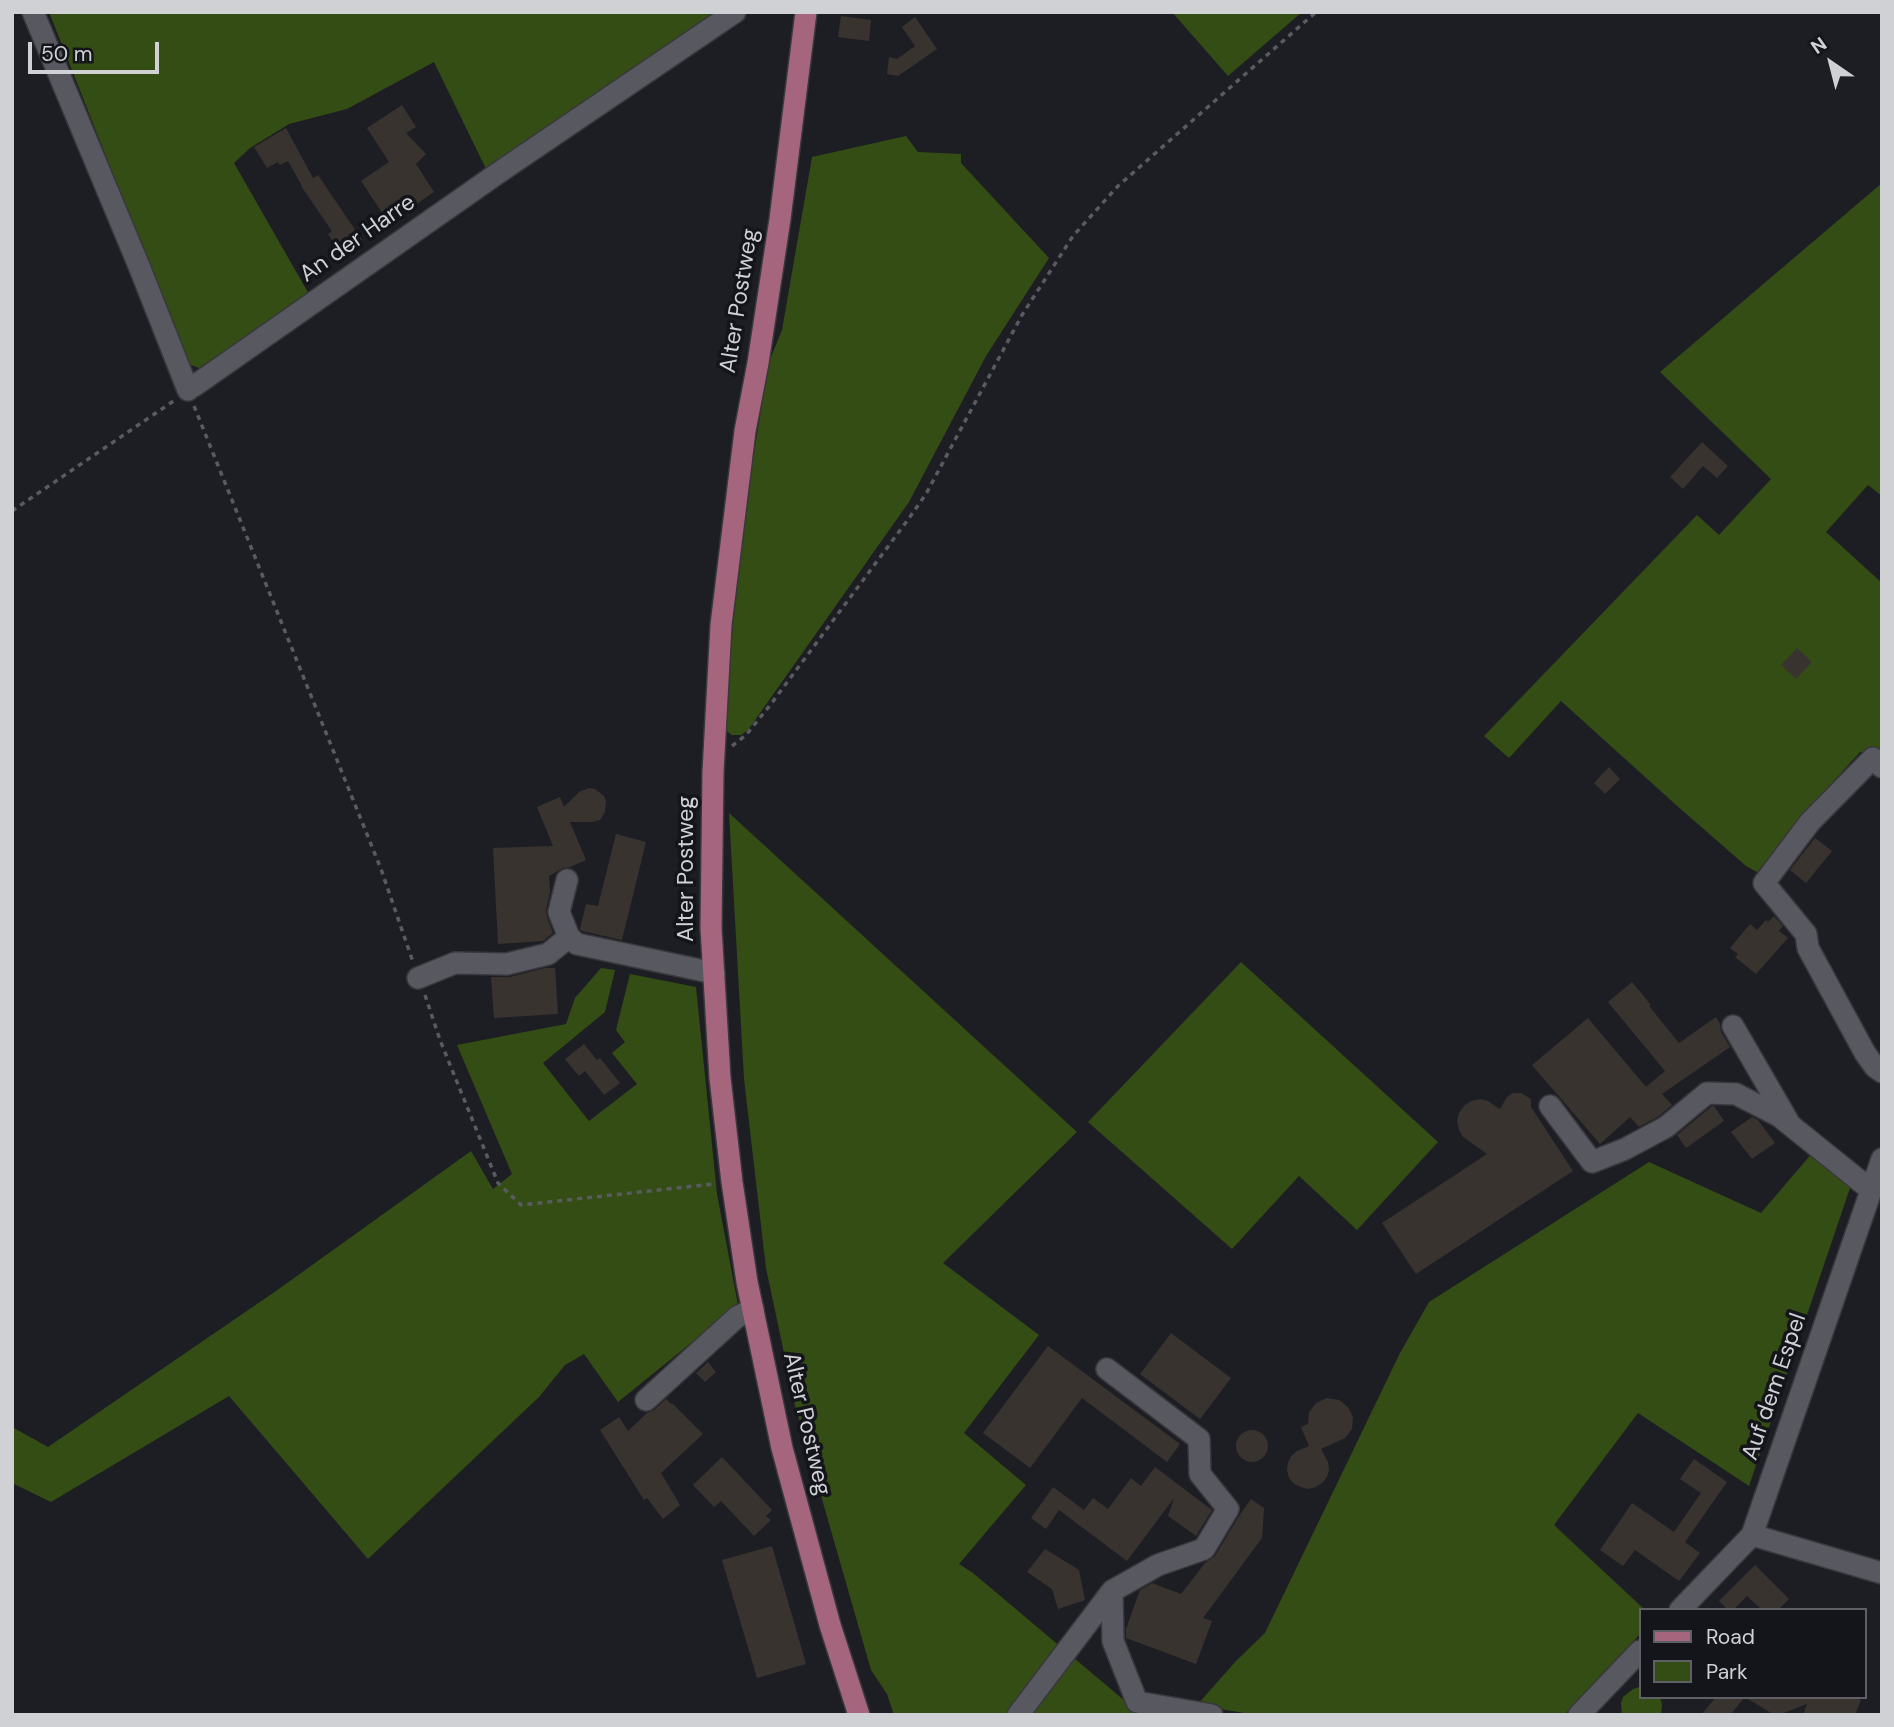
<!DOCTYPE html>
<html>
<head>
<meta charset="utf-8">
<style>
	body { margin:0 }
	#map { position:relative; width:1894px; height:1727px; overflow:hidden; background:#1d1e24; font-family:"DM Sans",sans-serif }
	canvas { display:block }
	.frame { position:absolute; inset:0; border:14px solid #d0d1d5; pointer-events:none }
	.legend { position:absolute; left:1639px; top:1608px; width:228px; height:91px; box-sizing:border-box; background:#14151b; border:2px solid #5f6065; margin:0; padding:9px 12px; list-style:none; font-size:21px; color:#d0d1d5 }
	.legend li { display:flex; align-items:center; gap:14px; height:35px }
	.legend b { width:35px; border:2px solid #5f6065 }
	.north { position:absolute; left:1796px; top:28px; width:70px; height:70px; -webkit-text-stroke:5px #14151b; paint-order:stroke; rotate:325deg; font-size:19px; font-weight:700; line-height:28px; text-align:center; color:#d0d1d5 }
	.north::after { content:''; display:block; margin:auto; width:24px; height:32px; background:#d0d1d5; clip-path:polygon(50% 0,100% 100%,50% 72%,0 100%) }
	.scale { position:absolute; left:28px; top:42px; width:131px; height:32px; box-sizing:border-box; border:4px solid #d0d1d5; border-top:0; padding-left:9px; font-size:21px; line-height:24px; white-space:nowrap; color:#d0d1d5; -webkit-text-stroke:5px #14151b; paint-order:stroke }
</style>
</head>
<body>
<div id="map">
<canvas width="1894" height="1727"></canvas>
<div class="frame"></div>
<ul class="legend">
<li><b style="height:9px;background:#a5657d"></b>Road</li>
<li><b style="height:19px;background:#344d14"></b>Park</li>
</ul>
<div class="north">N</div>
<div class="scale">50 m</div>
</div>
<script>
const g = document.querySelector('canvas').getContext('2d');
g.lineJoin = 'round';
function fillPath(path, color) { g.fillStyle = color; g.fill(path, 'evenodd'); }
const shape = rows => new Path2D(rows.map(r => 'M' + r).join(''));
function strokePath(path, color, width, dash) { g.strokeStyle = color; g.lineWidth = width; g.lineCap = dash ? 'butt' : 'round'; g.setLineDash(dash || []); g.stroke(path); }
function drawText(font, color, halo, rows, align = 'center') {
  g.font = font + ' "DM Sans",sans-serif'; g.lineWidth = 7; g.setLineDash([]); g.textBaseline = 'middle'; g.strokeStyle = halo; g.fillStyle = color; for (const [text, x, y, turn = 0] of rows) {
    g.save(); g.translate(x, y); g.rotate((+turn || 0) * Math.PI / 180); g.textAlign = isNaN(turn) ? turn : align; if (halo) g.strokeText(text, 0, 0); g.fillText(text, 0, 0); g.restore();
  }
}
fillPath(shape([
	[49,12,718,12,488,173,434,62,347,109,289,124,250,148,234,163,310,296,199,368,188,364],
	[1172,12,1302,12,1228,76],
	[906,136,918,152,961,154,961,163,1049,258,986,356,909,502,748,730,741,735,732,735,725,730,722,722,749,483,769,362,782,330,812,157],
	[1882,183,1882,496,1868,485,1826,532,1882,583,1882,756,1870,752,1860,752,1812,805,1757,872,1746,866,1675,804,1561,701,1509,758,1484,736,1697,515,1719,535,1771,479,1660,372],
	[729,813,1077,1132,943,1263,1039,1335,964,1433,1026,1485,959,1564,973,1573,1125,1701,1174,1715,894,1715,887,1694,871,1670,795,1405,766,1268,744,1079],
	[1241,962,1438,1142,1357,1230,1299,1176,1232,1249,1088,1122],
	[601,968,615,970,605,1012,543,1063,589,1121,637,1084,612,1053,625,1042,616,1030,630,974,696,987,717,1194,738,1305,618,1402,584,1354,565,1365,539,1397,368,1559,229,1396,51,1502,12,1483,12,1427,48,1447,276,1291,471,1151,493,1189,512,1174,457,1045,566,1024,575,998],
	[1813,1152,1851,1185,1749,1486,1638,1413,1554,1525,1645,1610,1640,1610,1640,1634,1564,1715,1256,1715,1197,1705,1236,1661,1265,1633,1400,1353,1429,1302,1649,1162,1761,1213],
	[1639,1687,1640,1697,1660,1697,1662,1705,1661,1715,1622,1715,1621,1703,1623,1697,1633,1689]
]), '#344d14');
fillPath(shape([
	[841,16,871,20,869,41,838,37],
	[915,17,937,49,898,76,887,74,889,57,897,59,915,46,902,27],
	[402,105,416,127,406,133,426,154,416,164,434,192,389,223,361,181,389,162,367,128],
	[286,128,313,178,318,175,362,240,341,254,328,234,332,231,301,186,302,186,288,161,280,165,278,162,267,168,254,147],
	[1702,442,1728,466,1717,478,1703,466,1683,489,1670,477],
	[1797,648,1812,662,1796,679,1781,665],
	[1609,767,1620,779,1605,794,1594,783],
	[589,788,595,789,604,796,606,801,605,812,600,820,592,822,570,822,586,860,570,867,563,868,549,876,550,892,546,910,547,917,553,933,543,941,498,944,493,848,553,846,537,807,560,797,564,807,579,792],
	[616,834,646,842,622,940,582,931,580,929,586,904,598,906],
	[1815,838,1832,851,1806,883,1790,870],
	[1774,916,1783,926,1779,931,1788,938,1756,974,1735,957,1738,954,1730,948,1750,924,1757,930,1766,920,1768,922],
	[545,968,555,968,558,1014,494,1018,491,977,510,977],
	[1632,982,1651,1005,1649,1006,1679,1043,1716,1017,1720,1024,1721,1032,1730,1047,1662,1094,1672,1105,1659,1116,1639,1127,1630,1117,1600,1144,1532,1065,1588,1018,1646,1087,1665,1071,1608,1002],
	[584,1044,597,1060,600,1058,620,1083,604,1095,585,1071,579,1076,565,1059],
	[1513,1093,1521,1093,1531,1099,1531,1107,1573,1171,1416,1274,1382,1223,1487,1154,1463,1137,1459,1130,1457,1121,1459,1113,1464,1106,1471,1101,1480,1099,1488,1101,1500,1109,1507,1097],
	[1712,1106,1714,1106,1724,1121,1686,1148,1677,1135],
	[1752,1117,1758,1120,1775,1143,1752,1159,1731,1132],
	[1171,1333,1231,1378,1200,1419,1140,1374],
	[1048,1346,1180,1444,1167,1462,1082,1398,1030,1468,983,1433],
	[708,1362,716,1372,705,1382,696,1373],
	[1327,1398,1339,1400,1348,1407,1353,1417,1352,1429,1345,1438,1321,1449,1328,1462,1329,1470,1327,1477,1322,1483,1316,1487,1308,1489,1301,1487,1294,1484,1289,1478,1287,1470,1288,1463,1291,1456,1297,1451,1309,1446,1301,1427,1308,1424,1309,1412,1316,1403],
	[666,1399,671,1404,672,1403,703,1434,661,1473,680,1505,663,1519,647,1498,644,1500,600,1430,619,1417,628,1431,647,1413,654,1410],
	'1236 1446a16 16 0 1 1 32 0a16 16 0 1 1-32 0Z',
	[722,1457,772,1510,766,1516,771,1520,754,1536,721,1501,714,1507,693,1485],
	[1694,1459,1727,1482,1685,1542,1700,1553,1679,1581,1635,1550,1623,1566,1600,1550,1632,1503,1674,1532,1701,1493,1680,1479],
	[1155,1467,1212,1510,1196,1536,1168,1516,1174,1498,1127,1561,1059,1510,1046,1529,1031,1518,1053,1487,1084,1510,1093,1498,1108,1509,1131,1478,1141,1486],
	[1251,1499,1264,1508,1262,1538,1203,1618,1212,1621,1196,1664,1126,1638,1126,1629,1140,1590,1152,1583,1181,1594,1205,1563,1215,1556,1239,1516],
	[772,1546,806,1664,757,1678,722,1560],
	[1045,1549,1079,1570,1085,1600,1058,1609,1052,1589,1027,1572],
	[1755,1565,1789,1599,1778,1610,1762,1610,1747,1596,1733,1610,1728,1610,1719,1601],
	[1716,1697,1854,1697,1861,1700,1855,1715,1803,1715,1807,1704,1781,1714,1771,1713,1745,1697,1730,1715,1701,1715]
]), '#39332f');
const minor = shape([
	[33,12,139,266,188,390],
	[194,386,501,171,735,12],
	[1882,767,1873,758,1810,822,1764,883,1806,934,1808,948,1865,1053,1875,1067,1882,1072],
	[567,880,559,912,569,937,577,944,714,973],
	[418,978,455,963,507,964,548,954,569,937],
	[1733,1026,1788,1121],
	[1550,1106,1592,1162,1625,1149,1666,1127,1707,1093,1736,1094,1779,1116,1871,1190],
	[646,1400,737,1317,753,1309],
	[1752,1535,1882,1573],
	[1112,1591,1113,1641,1137,1702,1212,1715],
	[1680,1610,1752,1535,1882,1159],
	[1018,1715,1112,1591,1158,1565,1204,1549,1228,1509,1200,1474,1199,1439,1107,1369],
	[1579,1715,1640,1651]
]);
const major = shape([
	[806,12,780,219,758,363,745,431,721,625,713,772,711,928,720,1078,732,1182,747,1282,782,1448,830,1625,859,1715]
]);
strokePath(minor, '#38383d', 24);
strokePath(major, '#38383d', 24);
strokePath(shape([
	[194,406,381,869,413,962],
	[12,511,175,400],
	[732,746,746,735,771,704,907,521,926,494,1022,315,1073,236,1118,186,1316,12],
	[425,995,440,1040,498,1183,521,1205,713,1184]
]), '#5a5b60', 3.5, [5, 5]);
strokePath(minor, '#585960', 21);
strokePath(major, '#a5657d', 21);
drawText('23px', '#d0d1d5', '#14151b', [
	["An der Harre",358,239,-35],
	["Alter Postweg",740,301,-81],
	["Alter Postweg",687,869,-90],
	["Auf dem Espel",1775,1387,-71],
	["Alter Postweg",806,1424,77]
]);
</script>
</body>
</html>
